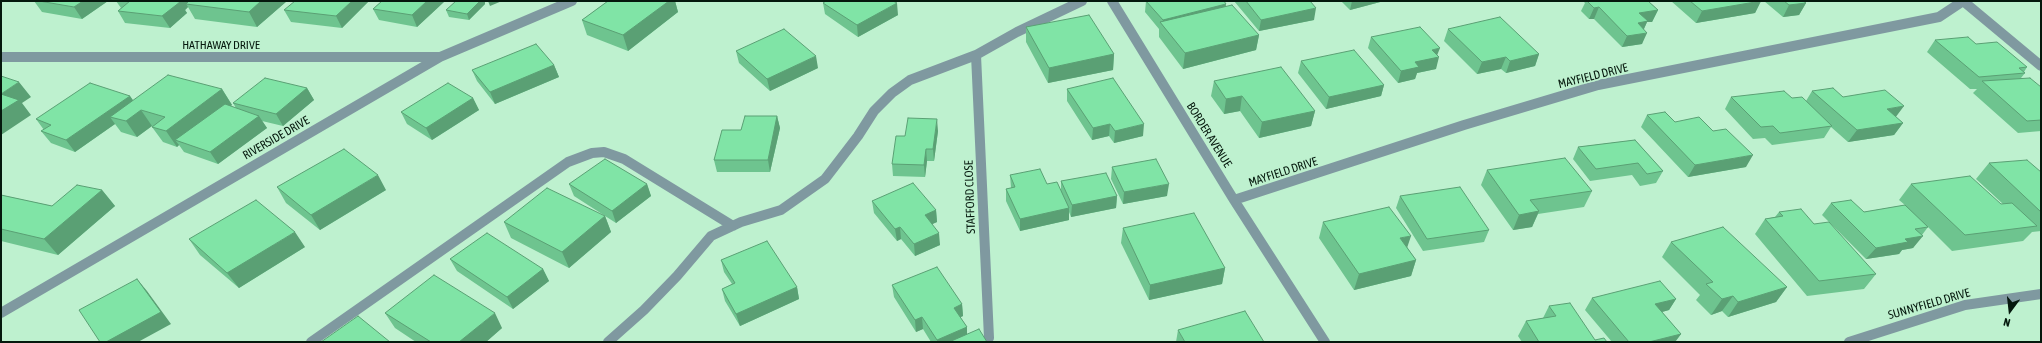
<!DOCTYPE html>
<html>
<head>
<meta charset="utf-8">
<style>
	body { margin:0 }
	#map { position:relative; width:2042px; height:343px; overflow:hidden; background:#bef1cf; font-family:"Asap Condensed",sans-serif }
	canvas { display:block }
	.frame { position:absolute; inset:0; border:2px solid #05180d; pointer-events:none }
	.north { position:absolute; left:1990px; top:291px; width:40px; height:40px; -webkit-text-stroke:3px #bef1cf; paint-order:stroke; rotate:195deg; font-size:11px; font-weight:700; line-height:16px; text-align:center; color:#05180d }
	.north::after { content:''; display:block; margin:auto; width:14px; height:18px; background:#05180d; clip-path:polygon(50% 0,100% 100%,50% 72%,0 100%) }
</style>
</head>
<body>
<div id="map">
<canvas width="2042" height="343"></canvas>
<div class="frame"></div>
<div class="north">N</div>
</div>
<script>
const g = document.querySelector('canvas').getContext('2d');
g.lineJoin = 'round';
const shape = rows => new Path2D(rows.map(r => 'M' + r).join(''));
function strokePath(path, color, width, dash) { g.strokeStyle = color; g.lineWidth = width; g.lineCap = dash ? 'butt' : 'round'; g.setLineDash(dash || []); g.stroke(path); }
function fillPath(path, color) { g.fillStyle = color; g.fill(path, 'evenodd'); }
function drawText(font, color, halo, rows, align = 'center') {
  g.font = font + ' "Asap Condensed",sans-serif'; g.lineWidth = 3.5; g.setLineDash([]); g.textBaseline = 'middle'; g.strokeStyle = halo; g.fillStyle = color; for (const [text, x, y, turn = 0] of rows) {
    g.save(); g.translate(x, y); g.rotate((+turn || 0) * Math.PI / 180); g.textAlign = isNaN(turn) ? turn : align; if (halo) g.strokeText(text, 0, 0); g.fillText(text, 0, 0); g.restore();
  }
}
strokePath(shape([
	[1112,1,1234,200,1325,342],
	[1963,1,2041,66],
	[976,55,989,338],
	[1,57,440,57],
	[1234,200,1464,125,1598,85,1939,17,1963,1],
	[1,313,440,57,572,1],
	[311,342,568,162,592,153,604,152,624,159,733,226],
	[608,342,644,310,677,276,711,236,741,222,781,210,825,179,858,136,874,111,892,93,910,80,976,55,1017,32,1082,1],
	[1849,342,1965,305,2041,294]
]), '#7f99a0', 10);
fillPath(shape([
	[34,1,108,1,82,19,42,12],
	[116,1,287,1,257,27,195,19,188,7,185,10,187,13,170,28,125,23,118,11,121,8],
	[369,1,342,28,291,22,284,10],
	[382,1,445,1,417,27,379,20,373,9],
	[485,1,485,4,469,20,449,17,446,10],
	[608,1,675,1,678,12,628,51,587,35,582,20],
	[1146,1,1224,1,1226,6,1259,35,1256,50,1183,69,1159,37,1159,29,1145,12],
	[1234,1,1310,1,1314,20,1259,31],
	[1341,1,1384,1,1350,10],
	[1583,1,1648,1,1658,10,1652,22,1647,22,1644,29,1642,44,1622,47,1594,19,1589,19,1581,11,1585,3],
	[1671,1,1761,1,1755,13,1696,23],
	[1764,1,1803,1,1806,3,1799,15,1783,17],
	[823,3,898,15,858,37,825,14],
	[1026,27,1114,54,1113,70,1048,83,1026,42],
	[1448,29,1539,54,1535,66,1506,73,1501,69,1477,74,1444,41],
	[1371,37,1437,55,1436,69,1417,73,1415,79,1398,83,1368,48],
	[1935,40,1976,44,2027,67,2024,72,2025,73,2021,78,2041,87,2041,131,2018,133,1973,93,1977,89,1970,89,1927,52],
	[736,51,818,68,770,91,739,63],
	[1301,61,1384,85,1381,96,1326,109,1298,73],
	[554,65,559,77,495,104,477,81,472,70],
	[1214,81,1315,111,1311,126,1259,138,1240,111,1224,114,1211,96],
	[307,88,314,100,283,126,262,121,267,128,218,164,184,152,179,145,177,147,163,142,152,127,153,126,152,126,137,137,121,132,115,124,75,152,51,143,41,131,44,130,36,119,130,96,133,100,222,89,232,105,230,106,236,108,233,103],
	[1067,89,1143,136,1114,143,1109,136,1092,140,1067,101],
	[1812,91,1843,97,1896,117,1903,123,1894,135,1848,142,1831,127,1824,138,1772,145,1765,138,1753,139,1725,109,1731,97,1792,98,1806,101],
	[473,98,479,110,432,140,407,124,401,112],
	[1647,115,1675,122,1746,167,1688,177,1641,127],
	[777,116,780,128,770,172,717,172,714,160,741,130],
	[938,131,934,161,927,161,925,177,893,176,892,164,905,136],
	[1635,140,1663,171,1656,183,1640,186,1632,175,1590,181,1573,159,1578,147],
	[1989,163,2041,172,2041,231,2032,232,2023,241,1952,251,1928,227,1922,235,1913,248,1902,250,1899,254,1866,259,1822,215,1831,203,1864,212,1905,205,1899,200,1911,184,2001,204,2003,204,1976,179],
	[1112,167,1167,196,1123,204,1111,179],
	[1487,170,1592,191,1584,207,1538,214,1532,227,1513,230,1481,185],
	[1010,175,1047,184,1061,191,1061,181,1117,196,1116,208,1071,217,1069,212,1069,220,1020,231,1006,201,1006,189,1011,188],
	[569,184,647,184,651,196,616,223,574,196],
	[277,187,386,190,320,230,286,203],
	[102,190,115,206,58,255,1,241,1,195,52,206],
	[1400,196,1489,230,1484,242,1423,251,1396,208],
	[872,201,936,210,937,222,932,224,940,245,915,256,901,239,897,241,874,213],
	[1779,212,1814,224,1876,274,1864,289,1807,296,1755,234,1765,219,1775,217],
	[605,216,611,232,569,268,511,238,504,222],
	[1323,222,1407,247,1416,260,1411,276,1354,290,1319,238],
	[1123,228,1225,268,1222,284,1149,300,1121,243],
	[189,239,305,247,239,288,200,255],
	[1671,242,1787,287,1776,302,1728,317,1722,311,1711,315,1696,300,1700,295,1662,257],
	[450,259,543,269,549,281,513,309,457,271],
	[721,260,797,287,799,299,740,326,725,301,722,289,732,284,724,272],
	[892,285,962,304,963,316,960,317,967,327,967,334,987,342,931,342,923,329,916,332,894,297],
	[1592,298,1676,299,1669,310,1662,312,1681,334,1675,342,1612,342,1585,310],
	[1549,306,1595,340,1607,342,1522,342,1518,336,1526,321,1543,318],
	[385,313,502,328,486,342,416,342,395,328],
	[1178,330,1185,342,1176,342]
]), '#6ec48f');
fillPath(shape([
	[83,1,108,1,82,19,74,7],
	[175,1,196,1,186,4,188,7,185,10,187,13,170,28,162,16],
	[261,1,287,1,257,27,249,12],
	[352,1,369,1,342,28,336,16],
	[427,1,445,1,417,27,412,15],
	[480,1,485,1,485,4,469,20,467,14],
	[488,1,502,1,490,6],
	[669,1,675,1,678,12,628,51,623,35],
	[1352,1,1384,1,1350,10],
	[1761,1,1755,13,1696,23,1702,11],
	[897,3,898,15,858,37,857,25],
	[1806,3,1799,15,1783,17,1789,5],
	[1226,4,1224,15,1162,25,1163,20],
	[1599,7,1594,19,1589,19,1594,8],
	[1316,8,1314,20,1259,31,1261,20],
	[1658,10,1652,22,1647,22,1642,33,1632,35,1639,13],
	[1647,33,1642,44,1622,47,1627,36],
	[1259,35,1256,50,1183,69,1185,53],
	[1440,48,1436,58,1439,57,1436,69,1417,73,1415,79,1398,83,1401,71,1415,62,1432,50],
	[1114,54,1113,70,1048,83,1049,68],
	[1539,54,1535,66,1506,73,1510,61],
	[816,56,818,68,770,91,767,79],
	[1506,57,1501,69,1477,74,1482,62],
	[554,65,559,77,495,104,490,92],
	[19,82,31,97,22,103,31,115,1,135,1,94],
	[1384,85,1381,96,1326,109,1329,97],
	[307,88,314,100,283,126,276,114],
	[222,89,232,105,183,143,175,140,179,145,177,147,166,131],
	[130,96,138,108,110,117,115,124,75,152,66,140],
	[1242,96,1240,111,1224,114,1226,99],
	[473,98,479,110,432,140,426,128],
	[1904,106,1895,118,1887,109],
	[141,110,152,126,137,137,126,121],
	[1315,111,1311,126,1259,138,1262,122],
	[259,116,267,128,218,164,210,152],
	[777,116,780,128,770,172,768,160],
	[937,119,938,131,934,161,933,149],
	[1903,123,1894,135,1848,142,1857,130],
	[1110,124,1109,136,1092,140,1093,128],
	[1144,124,1143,136,1114,143,1115,131],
	[926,149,927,161,925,177,924,165],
	[1753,155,1746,167,1688,177,1695,165],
	[378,175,386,190,320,230,311,215],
	[647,184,651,196,616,223,612,211],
	[1169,184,1167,196,1123,204,1124,192],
	[102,190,115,206,58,255,44,239],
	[1117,196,1116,208,1071,217,1072,205],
	[1069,208,1069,220,1020,231,1020,219],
	[936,210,937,222,926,227,925,215],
	[1539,211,1532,227,1513,230,1519,215],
	[605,216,611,232,569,268,562,252],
	[900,227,901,239,897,241,895,229],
	[295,232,305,247,239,288,227,273],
	[939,233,940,245,915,256,914,244],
	[1411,236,1406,251,1400,238],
	[1923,236,1913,248,1902,250,1899,254,1866,259,1876,248,1905,239],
	[1416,260,1411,276,1354,290,1359,274],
	[1225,268,1222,284,1149,300,1150,285],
	[543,269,549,281,513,309,507,297],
	[137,279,147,291,171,324,138,342,106,342],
	[797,287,799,299,740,326,736,314],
	[1787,287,1776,302,1728,317,1738,302],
	[1733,296,1722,311,1711,315,1722,299],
	[1676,299,1669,310,1647,316,1655,304],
	[962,304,963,316,955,320,954,308],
	[495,313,502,328,486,342,459,342],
	[922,317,923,329,916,332,915,320],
	[967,327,967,339,961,342,937,342,937,340],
	[1681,334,1675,342,1649,342]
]), '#5aa074');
const building = shape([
	[39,1,83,1,74,7,39,1],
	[130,1,175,1,174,1,180,2,162,16,118,11,130,1],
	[189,1,261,1,249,12,186,4,189,1],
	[295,1,352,1,336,16,284,10,295,1],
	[382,1,427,1,412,15,373,9,382,1],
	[456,1,480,1,467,14,446,10,456,1],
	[608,1,669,1,623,35,582,20,608,1],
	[826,1,893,1,897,3,857,25,823,3,826,1],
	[1146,1,1224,1,1226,4,1163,20,1146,1],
	[1246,1,1310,1,1316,8,1261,20,1246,1],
	[1587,1,1648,1,1658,10,1639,13,1648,21,1638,23,1647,33,1627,36,1599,7,1594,8,1587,1],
	[1690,1,1761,1,1702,11,1690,1],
	[1784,1,1803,1,1806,3,1789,5,1784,1],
	[1232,5,1259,35,1185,53,1160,22,1232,5],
	[1089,15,1114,54,1049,68,1026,27,1089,15],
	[1500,17,1539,54,1510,61,1506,57,1482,62,1448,29,1500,17],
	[1420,27,1440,48,1432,50,1439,57,1415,62,1419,67,1401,71,1371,37,1420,27],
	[784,29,816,56,767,79,736,51,784,29],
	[1968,37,1976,44,1997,42,2027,67,2019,68,2025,73,1979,77,1935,40,1968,37],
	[536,44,554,65,490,92,472,70,536,44],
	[1354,50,1384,85,1329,97,1301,61,1354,50],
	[1281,67,1315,111,1262,122,1242,96,1226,99,1214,81,1281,67],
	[168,75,222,89,166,131,152,127,165,117,141,110,126,121,110,117,168,75],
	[1,76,19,82,1,94,1,76],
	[265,78,307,88,276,114,233,103,265,78],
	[1113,78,1144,124,1115,131,1110,124,1093,128,1067,89,1113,78],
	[2030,78,2041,87,2041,120,2027,121,1982,81,2030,78],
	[90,83,130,96,66,140,41,131,51,125,36,119,90,83],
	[448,83,473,98,426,128,401,112,448,83],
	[1833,88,1843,97,1885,90,1904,106,1887,109,1903,123,1857,130,1812,91,1833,88],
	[1784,91,1792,98,1802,97,1832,126,1780,133,1773,126,1761,127,1731,97,1784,91],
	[1,94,19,100,1,111,1,94],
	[225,104,259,116,210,152,175,140,225,104],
	[1665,112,1675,122,1699,117,1713,131,1726,129,1753,155,1695,165,1647,115,1665,112],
	[745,116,777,116,768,160,714,160,722,130,741,130,745,116],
	[908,118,937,119,933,149,926,149,924,165,892,164,896,136,905,136,908,118],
	[1635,140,1663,171,1647,174,1638,163,1596,169,1578,147,1635,140],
	[344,149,378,175,311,215,277,187,344,149],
	[1565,158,1592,191,1530,200,1539,211,1519,215,1487,170,1565,158],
	[605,159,647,184,612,211,569,184,605,159],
	[1156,159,1169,184,1124,192,1112,167,1156,159],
	[2027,160,2041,172,2041,212,1989,163,2027,160],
	[1040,169,1047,184,1057,182,1069,208,1020,219,1006,189,1015,187,1010,175,1040,169],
	[1106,173,1117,196,1072,205,1061,181,1106,173],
	[1970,176,2001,204,2012,203,2037,226,1965,235,1911,184,1970,176],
	[913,183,936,210,925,215,939,233,914,244,900,227,895,229,872,201,913,183],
	[77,185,102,190,44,239,1,229,1,195,52,206,77,185],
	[1460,187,1489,230,1427,239,1400,196,1460,187],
	[547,188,605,216,562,252,504,222,547,188],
	[256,200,295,232,227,273,189,239,256,200],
	[1851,200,1864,212,1905,205,1928,227,1915,229,1923,236,1905,239,1908,242,1876,248,1831,203,1851,200],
	[1389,207,1411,236,1400,238,1416,260,1359,274,1323,222,1389,207],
	[1801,209,1814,224,1829,222,1876,274,1819,281,1765,219,1783,216,1779,212,1801,209],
	[1194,213,1225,268,1150,285,1123,228,1194,213],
	[1723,227,1787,287,1738,302,1733,296,1722,299,1706,284,1713,282,1671,242,1723,227],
	[487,233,543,269,507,297,450,259,487,233],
	[767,241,797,287,736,314,722,289,735,283,721,260,767,241],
	[937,267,962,304,954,308,967,327,937,340,922,317,915,320,892,285,937,267],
	[434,275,495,313,459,342,431,342,385,313,434,275],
	[137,279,161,312,106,342,100,342,79,310,137,279],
	[1660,281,1676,299,1655,304,1681,334,1649,342,1629,342,1592,298,1660,281],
	[1570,303,1595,340,1604,338,1607,342,1539,342,1526,321,1556,316,1549,306,1570,303],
	[1245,311,1264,342,1185,342,1178,330,1245,311],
	[358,316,390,342,321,342,358,316],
	[979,329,987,342,949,342,979,329]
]);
fillPath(building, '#80e4a6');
strokePath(building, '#5aa074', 1);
drawText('12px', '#05180d', '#bef1cf', [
	["HATHAWAY DRIVE",221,45],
	["MAYFIELD DRIVE",1593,76,-14],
	["BORDER AVENUE",1209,135,58],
	["RIVERSIDE DRIVE",276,138,-30],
	["MAYFIELD DRIVE",1283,172,-18],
	["STAFFORD CLOSE",970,197,-92],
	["SUNNYFIELD DRIVE",1929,304,-16]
]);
</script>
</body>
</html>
